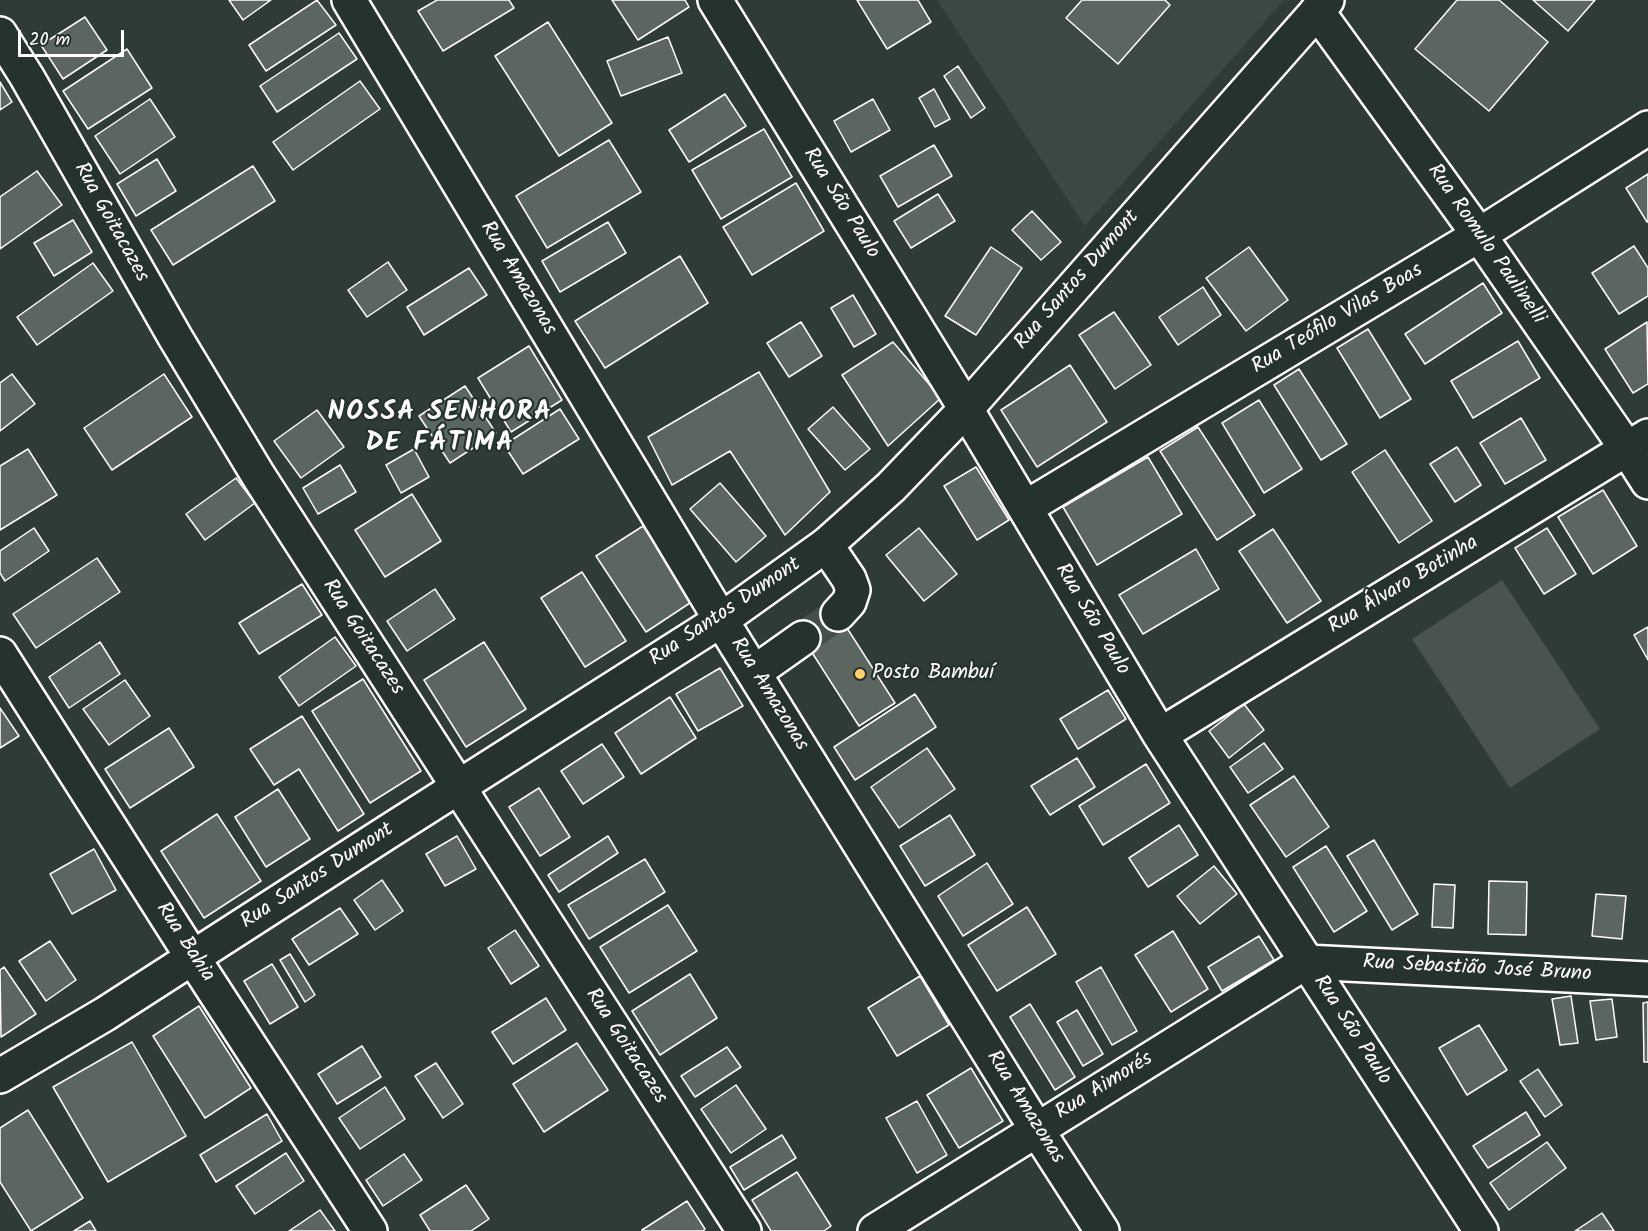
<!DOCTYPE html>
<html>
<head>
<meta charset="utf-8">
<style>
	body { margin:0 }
	#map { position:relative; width:1648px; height:1231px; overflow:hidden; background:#2f3b35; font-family:Kalam,sans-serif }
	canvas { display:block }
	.scale { position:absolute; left:18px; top:30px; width:106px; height:27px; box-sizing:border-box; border:3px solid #fff; border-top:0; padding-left:8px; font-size:18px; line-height:21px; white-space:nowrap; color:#fff; -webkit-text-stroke:4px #26332d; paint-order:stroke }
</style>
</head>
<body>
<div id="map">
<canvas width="1648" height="1231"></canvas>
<div class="scale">20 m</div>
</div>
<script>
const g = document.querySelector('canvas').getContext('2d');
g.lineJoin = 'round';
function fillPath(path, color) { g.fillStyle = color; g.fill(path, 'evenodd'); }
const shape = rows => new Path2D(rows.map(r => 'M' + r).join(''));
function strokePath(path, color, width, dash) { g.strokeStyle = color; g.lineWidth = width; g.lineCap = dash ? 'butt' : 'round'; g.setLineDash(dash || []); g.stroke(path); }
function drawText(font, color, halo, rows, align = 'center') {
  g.font = font + ' Kalam,sans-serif'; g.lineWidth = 4.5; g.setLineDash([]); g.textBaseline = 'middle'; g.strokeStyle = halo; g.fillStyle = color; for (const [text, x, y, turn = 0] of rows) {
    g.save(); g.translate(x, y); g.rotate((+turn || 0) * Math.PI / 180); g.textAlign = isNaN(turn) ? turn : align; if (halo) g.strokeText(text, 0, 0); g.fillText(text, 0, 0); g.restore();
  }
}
fillPath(shape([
	[937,0,1284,0,1085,226]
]), '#3c4842');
fillPath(shape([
	[1502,580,1600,729,1510,788,1412,639]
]), '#4a544f');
const building = shape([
	[229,0,271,0,243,20,229,0],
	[317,0,336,25,266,71,249,45,317,0],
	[437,0,509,0,514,8,443,51,418,11,437,0],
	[612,0,685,0,689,7,638,40,612,0],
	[857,0,918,0,931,22,887,49,857,0],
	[1082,0,1165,0,1170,5,1118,64,1066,18,1082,0],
	[1457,0,1499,0,1548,42,1489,111,1415,49,1457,0],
	[1533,0,1595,0,1568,31,1533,0],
	[85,17,107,50,63,79,41,45,85,17],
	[548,22,612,123,559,156,495,56,548,22],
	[339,33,357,59,277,112,260,86,339,33],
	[668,37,682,73,621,96,607,61,668,37],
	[127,49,152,88,88,129,63,91,127,49],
	[958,66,985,108,971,118,944,76,958,66],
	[360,81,380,109,293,170,273,142,360,81],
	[0,82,12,102,0,110,0,82],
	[934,89,950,119,935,127,919,98,934,89],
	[725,94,746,126,689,162,669,130,725,94],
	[150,99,175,137,120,174,95,136,150,99],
	[873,99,890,130,851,152,834,121,873,99],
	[764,129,792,177,721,219,692,170,764,129],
	[609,140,641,192,547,248,516,196,609,140],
	[934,145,952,176,898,207,880,176,934,145],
	[157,159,176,191,136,216,117,184,157,159],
	[253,166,275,201,173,265,151,230,253,166],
	[37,171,62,205,0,249,0,197,37,171],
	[1648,174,1648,222,1647,222,1626,188,1648,174],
	[796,183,824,231,752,275,723,227,796,183],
	[938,194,955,221,911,248,894,221,938,194],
	[1032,211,1061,242,1041,260,1012,230,1032,211],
	[73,220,92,252,54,276,34,243,73,220],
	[608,222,626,253,560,292,542,261,608,222],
	[1634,246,1648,268,1648,296,1619,314,1592,273,1634,246],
	[991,247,1022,268,976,335,945,316,991,247],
	[1249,247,1288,300,1246,331,1206,278,1249,247],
	[680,256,708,303,605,368,575,321,680,256],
	[388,262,407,290,367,317,348,290,388,262],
	[93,263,113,291,37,345,17,317,93,263],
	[469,268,487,295,424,335,407,307,469,268],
	[1483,283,1502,313,1425,364,1405,334,1483,283],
	[1203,287,1221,315,1178,345,1159,317,1203,287],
	[853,295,876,334,854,347,831,308,853,295],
	[1114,312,1151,365,1115,389,1079,335,1114,312],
	[801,322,822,356,789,377,767,343,801,322],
	[1647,322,1648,384,1633,393,1605,349,1647,322],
	[1368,329,1411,399,1380,418,1337,348,1368,329],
	[1518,341,1540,378,1473,418,1451,381,1518,341],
	[893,342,941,398,888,446,842,375,893,342],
	[529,346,562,400,511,432,478,378,529,346],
	[1070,365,1107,422,1037,467,1001,410,1070,365],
	[1299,369,1347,444,1321,460,1274,385,1299,369],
	[759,372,830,492,785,535,730,451,672,485,648,437,759,372],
	[12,374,35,404,0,431,0,383,12,374],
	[164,374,192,417,112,470,84,428,164,374],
	[465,386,496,433,450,463,419,416,465,386],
	[1259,400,1302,469,1264,493,1222,423,1259,400],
	[833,407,870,449,845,470,808,429,833,407],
	[560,409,579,439,523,474,504,445,560,409],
	[317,410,344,447,301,478,274,441,317,410],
	[1521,418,1546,460,1505,484,1480,443,1521,418],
	[1198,427,1255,515,1217,540,1160,451,1198,427],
	[1457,447,1481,485,1455,502,1430,464,1457,447],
	[28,449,57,495,0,530,0,466,28,449],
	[414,449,429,477,401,493,386,465,414,449],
	[1385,450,1432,521,1399,543,1352,472,1385,450],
	[1148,457,1182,514,1097,565,1063,507,1148,457],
	[340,465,356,492,318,514,303,488,340,465],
	[976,467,1009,520,977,540,944,486,976,467],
	[236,478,255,503,205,540,186,514,236,478],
	[720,483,766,536,736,562,690,509,720,483],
	[1603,490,1637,546,1593,574,1558,517,1603,490],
	[412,494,441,541,385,577,355,530,412,494],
	[643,526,693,601,646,632,596,556,643,526],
	[34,528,49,551,5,581,0,573,0,551,34,528],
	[919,528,957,574,924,601,886,555,919,528],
	[1547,528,1576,574,1544,594,1515,548,1547,528],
	[1273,529,1321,601,1287,623,1239,551,1273,529],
	[1196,549,1219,589,1143,634,1119,595,1196,549],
	[97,558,120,592,36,648,13,614,97,558],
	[582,572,626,641,585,667,541,598,582,572],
	[302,584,322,615,259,654,239,623,302,584],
	[435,589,455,619,407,651,387,621,435,589],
	[831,603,895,703,859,726,795,626,831,603],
	[1648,627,1648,660,1634,635,1648,627],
	[335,637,356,666,299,706,279,677,335,637],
	[100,642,120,674,69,708,49,677,100,642],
	[484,642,526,709,466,747,424,680,484,642],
	[720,668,743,706,698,731,676,694,720,668],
	[363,679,421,771,370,803,312,711,363,679],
	[125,680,150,716,109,745,83,709,125,680],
	[1108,690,1126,719,1078,749,1060,719,1108,690],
	[915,694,936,727,855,780,834,747,915,694],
	[670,697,696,738,641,774,615,733,670,697],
	[1244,704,1264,730,1229,758,1209,731,1244,704],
	[0,708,19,736,0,748,0,708],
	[302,716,364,814,338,831,299,769,274,785,250,749,302,716],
	[169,728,194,767,130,808,105,769,169,728],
	[1264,743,1283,769,1248,793,1230,767,1264,743],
	[602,744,624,777,583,804,561,771,602,744],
	[927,748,955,789,899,828,871,787,927,748],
	[1077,758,1095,787,1050,815,1031,786,1077,758],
	[1146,764,1170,803,1103,845,1079,806,1146,764],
	[1294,776,1329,827,1286,857,1250,805,1294,776],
	[539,788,570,837,540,856,509,807,539,788],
	[278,789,310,839,266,867,235,817,278,789],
	[217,814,261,881,204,918,161,851,217,814],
	[950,815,975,855,925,886,900,846,950,815],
	[1179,825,1198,855,1148,887,1129,858,1179,825],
	[457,836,476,869,445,886,426,854,457,836],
	[608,836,618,853,559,892,548,875,608,836],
	[1374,840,1418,914,1392,930,1347,856,1374,840],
	[1326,846,1367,911,1334,932,1293,867,1326,846],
	[94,849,116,890,72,914,50,874,94,849],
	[645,859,665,892,589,939,568,905,645,859],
	[987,863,1013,904,963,936,938,896,987,863],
	[1214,866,1237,894,1200,924,1177,896,1214,866],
	[382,880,403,911,375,930,354,900,382,880],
	[1489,881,1527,882,1526,935,1488,934,1489,881],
	[1434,884,1455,885,1453,928,1432,927,1434,884],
	[1596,894,1626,896,1622,939,1592,936,1596,894],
	[668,905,697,951,629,993,600,947,668,905],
	[1027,907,1056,954,997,991,968,945,1027,907],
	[340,908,358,934,309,965,292,939,340,908],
	[515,930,539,966,511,984,488,948,515,930],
	[1173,931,1208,989,1171,1012,1135,955,1173,931],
	[1259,936,1274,960,1222,991,1208,967,1259,936],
	[50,941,76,980,46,1001,19,961,50,941],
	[290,954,315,995,305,1002,280,960,290,954],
	[272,964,298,1007,270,1024,244,981,272,964],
	[4,967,36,1014,1,1037,0,970,4,967],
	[1101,967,1137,1031,1112,1045,1076,982,1101,967],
	[690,974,717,1018,660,1055,632,1011,690,974],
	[920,976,949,1025,897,1056,868,1008,920,976],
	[1571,996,1578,1043,1560,1045,1552,999,1571,996],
	[546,998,566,1030,513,1064,492,1032,546,998],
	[1612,999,1617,1037,1596,1040,1590,1001,1612,999],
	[1648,1002,1648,1062,1644,1062,1643,1003,1648,1002],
	[1030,1004,1075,1077,1055,1090,1010,1017,1030,1004],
	[199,1006,251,1088,205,1118,153,1036,199,1006],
	[1077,1010,1103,1054,1083,1066,1057,1022,1077,1010],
	[1479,1025,1507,1070,1467,1095,1439,1048,1479,1025],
	[132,1042,186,1136,108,1182,53,1087,132,1042],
	[577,1043,608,1090,544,1132,513,1084,577,1043],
	[362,1046,381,1077,337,1104,318,1074,362,1046],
	[727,1047,741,1067,695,1097,681,1076,727,1047],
	[436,1063,463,1104,443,1118,415,1076,436,1063],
	[971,1068,1003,1121,959,1148,927,1095,971,1068],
	[1538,1069,1562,1105,1545,1117,1520,1081,1538,1069],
	[736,1085,766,1129,731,1153,701,1109,736,1085],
	[385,1087,405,1119,360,1149,339,1118,385,1087],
	[917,1101,947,1155,917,1173,886,1118,917,1101],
	[28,1110,83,1198,31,1231,0,1182,0,1128,28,1110],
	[1526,1112,1540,1135,1488,1168,1473,1146,1526,1112],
	[267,1114,282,1141,216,1182,200,1155,267,1114],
	[782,1135,796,1158,744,1190,730,1167,782,1135],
	[1547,1142,1566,1168,1509,1210,1490,1183,1547,1142],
	[286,1153,304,1181,255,1214,236,1186,286,1153],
	[404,1154,422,1180,383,1206,366,1180,404,1154],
	[797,1172,831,1226,824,1231,771,1231,752,1200,797,1172],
	[466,1185,489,1219,471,1231,430,1231,420,1215,466,1185],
	[687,1201,705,1229,703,1231,642,1231,642,1230,687,1201],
	[320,1210,335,1231,289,1231,320,1210],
	[1602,1213,1614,1231,1575,1231,1602,1213],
	[90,1221,96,1231,74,1231,90,1221]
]);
fillPath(building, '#5b6661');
strokePath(building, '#fff', 1.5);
strokePath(shape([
	[803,638,838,614]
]), '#444f49', 33, [33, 16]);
const minor = shape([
	[349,0,721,620,1037,1130,1102,1231],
	[715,0,966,409,1160,735,1481,1231],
	[1317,11,1479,235,1627,449,1648,482],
	[0,34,27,77,175,337,258,475,744,1231],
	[1025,508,1479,235,1648,128],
	[826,545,849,579,853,590,849,602,838,614],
	[0,654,193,958,370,1231],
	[755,672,803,638],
	[1160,735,1648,436],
	[875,1231,1306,962,1648,979]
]);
const major = shape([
	[0,1076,105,1014,386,833,721,620,826,545,891,487,966,409,1327,0]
]);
strokePath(minor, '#fff', 38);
strokePath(major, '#fff', 38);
strokePath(minor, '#26332d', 33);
strokePath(major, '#26332d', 33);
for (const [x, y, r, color] of [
	[860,674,6,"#ffd166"]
]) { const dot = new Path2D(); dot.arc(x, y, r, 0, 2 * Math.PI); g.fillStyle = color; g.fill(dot); strokePath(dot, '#26332d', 2); }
drawText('21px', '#fff', '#26332d', [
	["Rua São Paulo",840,204,58],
	["Rua Goitacazes",110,223,61],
	["Rua Romulo Paulinelli",1485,245,55],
	["Rua Amazonas",517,279,59],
	["Rua Santos Dumont",1078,281,-49],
	["Rua Teófilo Vilas Boas",1338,320,-31],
	["Rua Álvaro Botinha",1404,586,-31],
	["Rua Santos Dumont",726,613,-34],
	["Rua São Paulo",1091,620,59],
	["Rua Goitacazes",362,638,57],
	["Rua Amazonas",768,695,58],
	["Rua Santos Dumont",318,877,-33],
	["Rua Bahia",184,943,57],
	["Rua Sebastião José Bruno",1477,970,3],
	["Rua São Paulo",1351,1031,57],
	["Rua Goitacazes",625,1047,57],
	["Rua Aimorés",1105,1087,-32],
	["Rua Amazonas",1024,1108,58]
]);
drawText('21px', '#fff', '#26332d', [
	["Posto Bambuí",872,674]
], 'left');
g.letterSpacing = '1.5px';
drawText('bold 27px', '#fff', '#26332d', [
	["NOSSA SENHORA",440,414],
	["DE FÁTIMA",440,445]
]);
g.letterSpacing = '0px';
</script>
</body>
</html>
